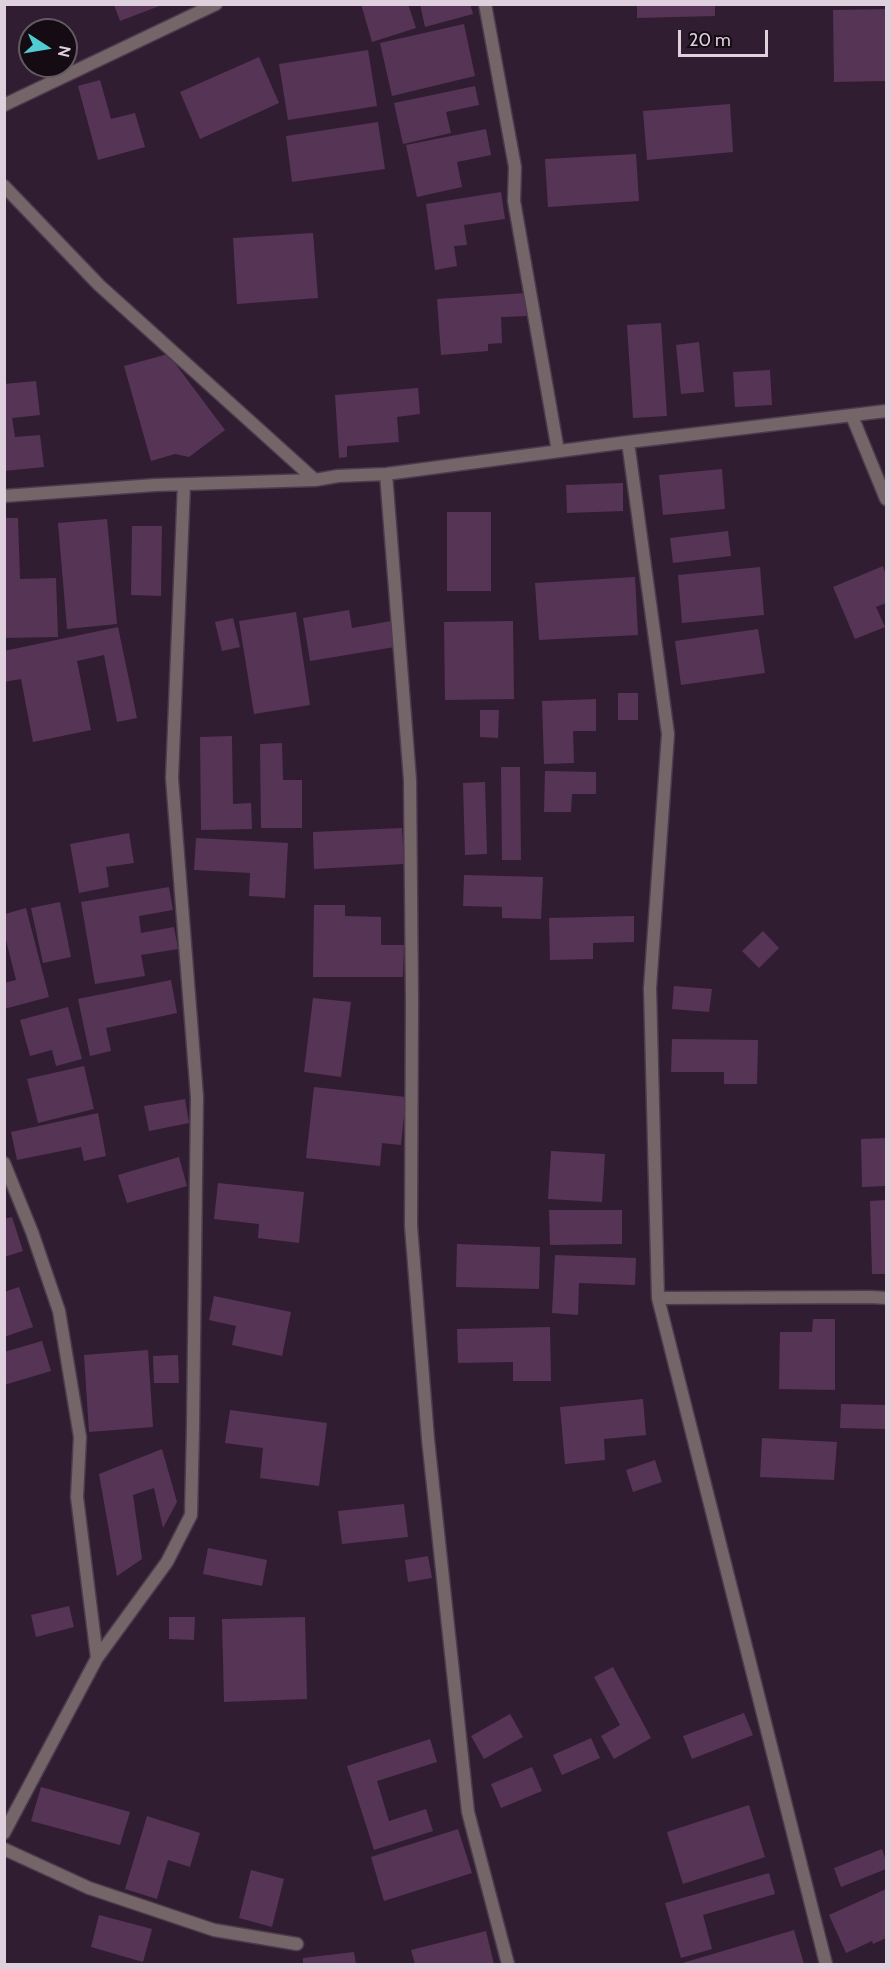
<!DOCTYPE html>
<html>
<head>
<meta charset="utf-8">
<style>
	body { margin:0 }
	#map { position:relative; width:891px; height:1969px; overflow:hidden; background:#311d31; font-family:Cabin,sans-serif }
	canvas { display:block }
	.frame { position:absolute; inset:0; border:6px solid #ded1dd; pointer-events:none }
	.north { position:absolute; left:18px; top:18px; width:60px; height:60px; box-sizing:border-box; background:#140b13; border:2px solid #655a64; border-radius:50%; rotate:102deg; font-size:16px; font-weight:700; line-height:24px; text-align:center; color:#ded1dd }
	.north::after { content:''; display:block; margin:auto; width:21px; height:27px; background:#51ccd2; clip-path:polygon(50% 0,100% 100%,50% 72%,0 100%) }
	.scale { position:absolute; left:678px; top:30px; width:90px; height:27px; box-sizing:border-box; border:3px solid #ded1dd; border-top:0; padding-left:8px; font-size:18px; line-height:21px; white-space:nowrap; color:#ded1dd; -webkit-text-stroke:4px #140b13; paint-order:stroke }
</style>
</head>
<body>
<div id="map">
<canvas width="891" height="1969"></canvas>
<div class="frame"></div>
<div class="north">N</div>
<div class="scale">20 m</div>
</div>
<script>
const g = document.querySelector('canvas').getContext('2d');
g.lineJoin = 'round';
function fillPath(path, color) { g.fillStyle = color; g.fill(path, 'evenodd'); }
const shape = rows => new Path2D(rows.map(r => 'M' + r).join(''));
function strokePath(path, color, width, dash) { g.strokeStyle = color; g.lineWidth = width; g.lineCap = dash ? 'butt' : 'round'; g.setLineDash(dash || []); g.stroke(path); }
fillPath(shape([
	[361,4,408,4,416,28,372,42],
	[420,4,470,4,473,14,425,27],
	[114,5,162,5,120,21],
	[637,5,715,5,715,16,637,18],
	[886,9,886,81,834,82,833,10],
	[464,24,475,76,392,96,380,43],
	[368,50,377,106,288,120,279,64],
	[259,57,279,103,200,139,180,92],
	[100,80,111,119,135,113,145,147,98,160,78,86],
	[475,86,479,105,446,112,451,133,403,144,394,103],
	[730,104,733,152,647,160,643,111],
	[378,122,385,169,292,182,286,136],
	[486,129,491,155,457,162,462,187,417,197,406,145],
	[636,154,639,201,548,207,545,159],
	[501,192,505,219,464,225,467,245,454,246,457,266,435,270,426,204],
	[313,233,318,298,237,304,233,238],
	[526,293,527,316,501,317,502,343,488,344,488,351,441,355,437,299],
	[661,323,667,416,633,418,627,325],
	[699,342,704,392,681,394,676,345],
	[168,354,225,430,189,457,175,454,151,461,124,366],
	[770,370,772,405,735,407,733,372],
	[36,381,40,415,12,418,15,437,40,435,44,467,4,471,4,384],
	[418,388,420,414,397,417,399,442,347,446,347,457,339,458,335,395],
	[722,469,725,509,663,515,659,475],
	[623,483,623,511,567,513,566,485],
	[447,512,491,512,491,591,447,591],
	[4,518,18,518,20,579,56,578,58,637,4,638],
	[107,519,117,624,67,629,58,523],
	[132,526,162,526,161,596,131,595],
	[728,531,731,556,673,563,670,538],
	[883,566,886,575,886,603,876,607,885,627,855,639,833,587],
	[760,567,764,615,682,623,678,575],
	[635,577,638,635,539,640,535,583],
	[349,610,352,628,391,621,395,647,310,661,303,618],
	[296,612,310,705,254,714,239,621],
	[233,618,240,647,222,651,215,622],
	[513,621,514,699,445,700,444,622],
	[118,627,137,718,117,722,104,655,77,661,91,730,33,742,21,679,4,682,4,651],
	[758,629,765,673,681,685,675,641],
	[618,693,638,693,638,720,618,720],
	[596,699,596,731,573,731,574,763,544,764,542,701],
	[480,710,499,710,498,738,480,737],
	[232,736,233,804,251,803,252,829,201,830,200,737],
	[282,743,283,780,302,780,302,828,261,828,260,744],
	[501,767,520,767,521,860,502,860],
	[545,771,596,772,596,794,572,794,571,812,544,812],
	[485,782,487,854,465,855,463,783],
	[402,828,404,864,314,869,313,832],
	[129,833,134,863,106,867,109,887,79,893,70,844],
	[196,838,288,843,285,898,249,896,250,873,194,870],
	[464,875,543,877,541,919,502,918,502,907,463,906],
	[169,887,173,910,139,916,141,933,174,927,178,949,141,955,145,976,95,984,81,902],
	[60,902,71,957,43,963,31,908],
	[314,905,345,905,345,916,381,917,381,945,404,945,403,977,313,977],
	[26,908,49,997,4,1009,4,983,16,980,5,936,5,914],
	[634,916,634,942,593,943,593,959,550,960,549,918],
	[763,931,779,948,759,968,742,951],
	[171,980,177,1013,106,1028,111,1051,90,1056,78,999],
	[674,986,712,989,709,1012,672,1009],
	[313,998,351,1002,341,1077,304,1072],
	[68,1007,82,1059,56,1066,52,1050,30,1056,20,1020],
	[672,1039,758,1040,757,1084,724,1084,724,1072,671,1072],
	[84,1066,94,1109,38,1123,27,1079],
	[314,1087,406,1097,401,1145,382,1143,380,1166,306,1158],
	[185,1099,189,1123,149,1131,144,1106],
	[98,1113,106,1156,84,1161,81,1147,17,1160,11,1132],
	[886,1138,886,1186,862,1187,861,1139],
	[551,1151,605,1154,602,1202,548,1199],
	[179,1157,187,1186,127,1203,118,1175],
	[218,1183,304,1192,299,1243,258,1238,259,1224,214,1219],
	[886,1200,886,1274,872,1274,870,1201],
	[549,1210,622,1210,622,1244,550,1245],
	[12,1217,23,1251,4,1257,4,1219],
	[457,1244,540,1247,539,1289,456,1287],
	[555,1255,636,1258,635,1285,579,1283,578,1315,552,1313],
	[19,1287,33,1327,4,1337,4,1292],
	[214,1296,291,1312,282,1356,232,1345,236,1326,209,1320],
	[813,1319,835,1319,835,1390,779,1389,780,1332,812,1332],
	[550,1327,551,1381,513,1381,513,1362,458,1363,457,1329],
	[42,1341,51,1371,4,1385,4,1352],
	[148,1350,153,1427,89,1432,84,1355],
	[178,1355,179,1383,154,1383,153,1356],
	[643,1399,646,1435,604,1439,605,1460,565,1464,560,1407],
	[841,1404,886,1405,886,1429,840,1428],
	[230,1410,327,1423,319,1486,260,1478,263,1448,225,1443],
	[762,1438,837,1442,834,1480,760,1477],
	[162,1449,177,1502,163,1528,154,1488,133,1495,142,1559,117,1576,99,1474],
	[655,1460,662,1482,633,1492,626,1470],
	[404,1504,408,1537,342,1544,338,1511],
	[208,1548,267,1560,262,1586,203,1574],
	[428,1556,432,1578,408,1582,405,1560],
	[69,1606,74,1627,36,1637,31,1615],
	[169,1617,195,1617,194,1640,169,1639],
	[305,1617,307,1699,224,1702,222,1619],
	[613,1667,651,1738,614,1759,601,1736,620,1725,594,1677],
	[744,1713,753,1735,692,1759,683,1736],
	[510,1714,523,1737,484,1759,471,1736],
	[591,1738,600,1758,562,1775,553,1755],
	[430,1739,437,1762,377,1781,389,1821,426,1809,433,1831,374,1850,347,1766],
	[532,1767,542,1791,501,1808,491,1784],
	[41,1787,130,1812,120,1845,31,1821],
	[749,1805,765,1857,683,1884,667,1832],
	[147,1816,200,1833,190,1867,168,1860,157,1899,125,1889],
	[458,1829,472,1873,384,1901,371,1857],
	[882,1849,886,1861,886,1869,841,1887,834,1868],
	[251,1870,284,1879,272,1927,239,1918],
	[769,1873,775,1894,703,1915,712,1949,681,1958,665,1903],
	[886,1889,886,1938,873,1944,872,1941,846,1953,829,1915],
	[99,1915,152,1929,143,1962,91,1947],
	[794,1930,804,1964,679,1964],
	[486,1931,494,1964,415,1964,411,1950],
	[354,1952,356,1964,303,1964,303,1958]
]), '#563456');
const street = shape([
	[485,4,515,167,514,201,558,451],
	[4,105,216,4],
	[4,186,99,285,315,480],
	[852,416,886,499],
	[628,442,668,734,650,988,658,1298,826,1964],
	[386,474,410,780,412,1002,411,1226,428,1439,468,1812,508,1964],
	[4,496,155,485,315,480,338,476,386,474,628,442,886,411],
	[4,1163,32,1232,59,1311,80,1437,77,1497,97,1658],
	[658,1298,871,1297,886,1298],
	[4,1833,97,1658,167,1562,191,1515,193,1427,197,1097,172,778,184,484],
	[4,1849,89,1888,214,1930,297,1944]
]);
strokePath(street, '#4d3a4d', 15);
strokePath(street, '#746568', 12);
</script>
</body>
</html>
